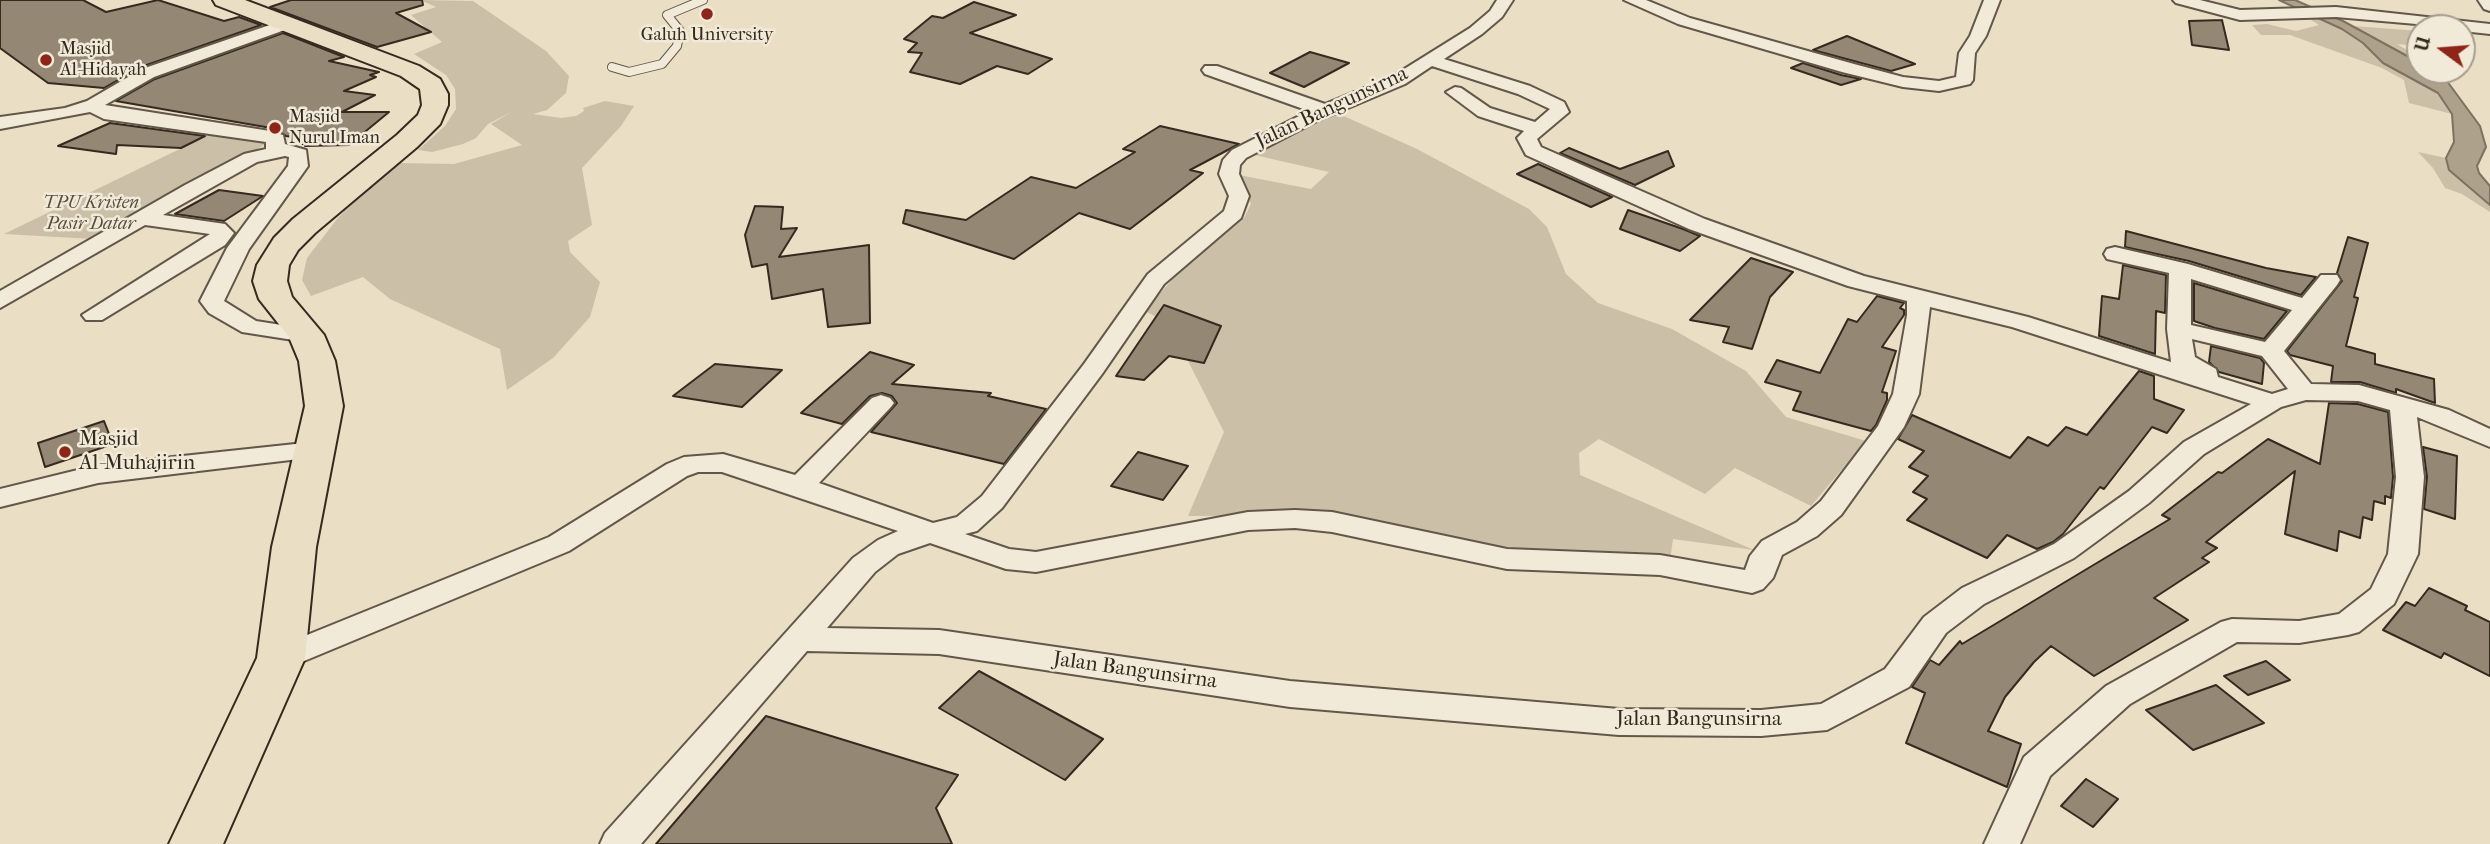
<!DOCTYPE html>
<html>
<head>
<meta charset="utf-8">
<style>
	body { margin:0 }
	#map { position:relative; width:2490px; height:844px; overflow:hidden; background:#eadec4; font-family:"IM FELL French Canon",serif }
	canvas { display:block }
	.north { position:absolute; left:2406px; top:14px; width:70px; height:70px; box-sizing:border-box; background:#f1ead9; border:2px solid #a69d8f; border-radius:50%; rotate:286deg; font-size:19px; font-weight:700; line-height:28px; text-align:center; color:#362a20 }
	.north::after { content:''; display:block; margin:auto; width:24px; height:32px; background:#8f2418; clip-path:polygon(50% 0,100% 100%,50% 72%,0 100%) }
</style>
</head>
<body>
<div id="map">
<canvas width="2490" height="844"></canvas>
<div class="north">U</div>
</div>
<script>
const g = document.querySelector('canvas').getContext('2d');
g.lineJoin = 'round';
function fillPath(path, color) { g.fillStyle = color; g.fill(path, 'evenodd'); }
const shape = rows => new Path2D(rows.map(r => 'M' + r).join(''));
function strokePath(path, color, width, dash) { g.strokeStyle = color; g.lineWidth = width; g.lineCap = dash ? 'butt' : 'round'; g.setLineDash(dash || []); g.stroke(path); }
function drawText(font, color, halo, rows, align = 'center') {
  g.font = font + ' "IM FELL French Canon",serif'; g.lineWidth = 5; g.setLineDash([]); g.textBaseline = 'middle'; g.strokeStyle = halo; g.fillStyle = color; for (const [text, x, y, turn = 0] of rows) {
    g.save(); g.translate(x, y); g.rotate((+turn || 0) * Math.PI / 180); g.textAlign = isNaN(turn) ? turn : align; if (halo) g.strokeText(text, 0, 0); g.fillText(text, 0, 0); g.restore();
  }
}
fillPath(shape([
	[420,0,473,1,546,51,569,76,566,93,547,110,533,114,561,118,576,116,584,111,583,108,605,101,634,106,621,126,582,168,592,225,568,241,570,252,600,282,590,317,553,358,507,390,500,349,390,299,363,277,311,296,302,280,307,258,337,219,376,179,398,163,454,164,522,145,491,124,513,111,488,124,476,138,463,144,432,152,418,150,445,126,456,109,455,89,446,75,414,54,442,42,411,15,436,7],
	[2302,14,2311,14,2342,29,2363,43,2383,63,2427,85,2438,93,2452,114,2409,103,2404,80,2382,68,2290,35,2261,35,2252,25,2267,24,2296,31,2319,25],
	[2353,26,2420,31,2420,46,2397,44,2420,58,2420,63],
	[1337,113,1417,149,1529,209,1547,227,1566,274,1598,303,1672,329,1746,371,1786,417,1866,441,1811,506,1735,468,1705,494,1599,439,1579,453,1580,475,1754,550,1673,539,1670,561,1616,553,1510,550,1393,528,1348,515,1188,516,1224,432,1185,355,1201,340,1145,311,1194,254,1244,218,1251,204,1239,175,1311,189,1329,172,1250,154],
	[215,132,266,139,268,143,93,239,4,234],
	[2418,152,2446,158,2449,170,2490,205,2490,212,2462,194,2445,188,2433,168]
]), '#cbbfa8');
const water = shape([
	[2279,0,2295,0,2343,21,2420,63,2420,70,2432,70,2444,77,2480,126,2486,147,2477,166,2479,173,2490,186,2490,205,2449,170,2446,158,2454,142,2452,114,2438,93,2383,63,2363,43,2342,29,2279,0]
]);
fillPath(water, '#ada18c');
strokePath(water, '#7d7161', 2);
const building = shape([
	[0,0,83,0,106,12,158,0,224,21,239,17,261,25,141,67,104,88,48,83,0,48,0,0],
	[291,0,422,0,423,5,396,13,431,32,377,47,270,7,291,0],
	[974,2,1016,15,970,33,1052,59,1028,74,997,66,960,84,910,72,922,53,908,52,917,43,904,39,932,16,943,18,974,2],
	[2222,20,2229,50,2192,45,2189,21,2222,20],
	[283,33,344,57,329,61,379,72,370,75,376,77,344,91,375,95,342,112,389,112,349,145,305,146,308,144,301,144,307,139,286,136,271,128,116,101,155,79,283,33],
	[1847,36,1915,64,1891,71,1813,50,1847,36],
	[1310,52,1349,63,1304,87,1270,73,1310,52],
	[1803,63,1841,75,1861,79,1841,85,1791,68,1803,63],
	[110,123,205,136,181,148,117,145,116,154,58,146,110,123],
	[1160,126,1239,144,1190,170,1203,173,1130,229,1079,213,1014,259,903,223,906,210,966,220,1031,177,1076,188,1135,152,1123,149,1160,126],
	[1569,148,1620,169,1668,151,1674,166,1635,185,1560,153,1569,148],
	[1538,164,1612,197,1591,207,1517,174,1538,164],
	[219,190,263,196,224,221,175,214,219,190],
	[755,206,783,207,781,229,797,228,779,257,869,245,870,323,828,327,823,289,772,299,767,264,752,267,745,235,755,206],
	[1628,210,1683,229,1700,236,1680,251,1620,229,1628,210],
	[2126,231,2266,268,2316,277,2301,295,2189,261,2125,247,2126,231],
	[2348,237,2368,243,2354,297,2358,298,2346,346,2375,354,2375,364,2434,379,2435,403,2396,389,2396,393,2360,382,2331,382,2333,366,2290,355,2287,351,2342,281,2337,273,2348,237],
	[1751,258,1793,272,1770,297,1752,349,1723,342,1729,327,1690,320,1751,258],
	[2123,265,2166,275,2165,313,2156,311,2155,354,2099,336,2102,296,2119,299,2123,265],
	[2194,283,2287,311,2264,339,2215,328,2194,321,2194,283],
	[1877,296,1904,303,1900,308,1904,310,1904,315,1882,347,1896,351,1882,392,1887,393,1887,400,1876,425,1871,431,1793,410,1801,392,1765,382,1777,360,1820,373,1848,319,1857,322,1877,296],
	[1164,305,1221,326,1204,363,1169,356,1144,380,1116,376,1164,305],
	[2211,346,2260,358,2264,363,2262,384,2219,372,2209,362,2211,346],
	[870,352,914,365,892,384,991,393,988,396,1046,409,1004,464,871,432,897,403,892,396,882,393,870,396,842,424,801,413,870,352],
	[715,364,782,370,742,407,673,396,715,364],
	[2139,371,2154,376,2154,399,2184,410,2167,433,2152,427,2104,489,2100,487,2063,534,2053,542,2037,549,2007,535,1987,558,1907,520,1927,499,1913,492,1928,476,1909,467,1924,451,1898,439,1912,415,2010,458,2028,437,2048,446,2066,427,2087,435,2139,371],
	[2329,403,2358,404,2388,412,2393,477,2391,498,2385,496,2385,504,2374,501,2372,520,2363,517,2360,538,2339,531,2337,551,2285,534,2295,471,2206,542,2217,548,2202,558,2209,562,2154,598,2188,620,2094,676,2051,646,2034,662,2005,697,1988,731,2021,744,2007,787,1906,743,1925,693,1912,687,1930,660,1939,665,1960,641,1962,644,2170,519,2162,515,2218,472,2222,473,2268,439,2320,464,2329,403],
	[104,421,113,444,45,467,38,443,104,421],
	[2423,447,2457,456,2455,519,2424,509,2427,477,2423,447],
	[1138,452,1188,466,1163,500,1111,486,1138,452],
	[2429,588,2467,606,2465,610,2490,622,2490,676,2444,653,2441,658,2383,630,2406,602,2415,606,2429,588],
	[2266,661,2290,680,2248,695,2224,676,2266,661],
	[979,671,1103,739,1065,780,939,708,979,671],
	[2216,685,2264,723,2193,750,2146,710,2216,685],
	[766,716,958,775,936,808,952,844,656,844,766,716],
	[2086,779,2118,799,2093,827,2061,806,2086,779]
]);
fillPath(building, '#948875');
strokePath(building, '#362a20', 2);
const lane = shape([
	[612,67,629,72,662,64,677,46,680,31,667,15,703,0]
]);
const street = shape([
	[1497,0,1513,0,1502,17,1482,34,1444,59,1530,86,1564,102,1569,112,1537,139,1541,147,1705,219,1864,276,2028,317,2171,362,2167,329,2169,273,2107,259,2104,254,2107,249,2115,247,2188,264,2302,298,2321,275,2337,275,2340,280,2337,285,2284,351,2311,384,2359,385,2449,410,2490,429,2490,447,2417,417,2424,477,2418,554,2394,604,2359,632,2348,635,2299,643,2237,642,2130,704,2050,776,2020,844,1984,844,2024,757,2106,686,2221,622,2232,619,2299,621,2339,614,2371,589,2388,554,2396,477,2390,410,2358,401,2306,400,2281,407,2204,454,2149,503,2074,558,1984,604,1946,633,1909,687,1827,730,1761,736,1619,735,1290,707,939,654,807,651,641,844,600,844,605,833,853,558,878,540,898,531,722,472,698,472,687,476,569,551,292,666,281,670,270,666,265,658,270,650,549,537,667,464,684,457,723,454,795,475,872,398,881,395,890,398,894,403,890,408,819,483,933,523,957,517,982,496,1084,364,1148,274,1224,211,1229,196,1219,174,1223,160,1232,150,1309,111,1205,74,1202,70,1205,66,1217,66,1325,104,1393,76,1470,28,1490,11,1497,0],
	[1432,66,1518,94,1550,109,1535,122,1490,108,1461,88,1455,87,1446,92,1478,116,1524,131,1517,138,1526,155,1689,229,1848,286,1907,301,1907,315,1893,394,1878,426,1821,501,1797,522,1762,541,1750,556,1745,570,1660,555,1507,549,1332,512,1295,510,1248,512,1036,552,1009,549,965,534,977,531,1002,508,1102,374,1164,284,1241,218,1249,196,1239,174,1240,165,1246,158,1315,122,1405,84,1432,66],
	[2191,279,2292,310,2265,342,2191,325,2191,279],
	[1930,307,2012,327,2251,404,2184,442,2129,491,2054,544,1962,588,1924,617,1885,669,1821,704,1761,710,1619,709,1290,681,939,630,827,628,875,572,898,554,930,543,1006,569,1036,572,1248,530,1295,528,1332,532,1507,569,1660,575,1752,593,1763,589,1773,578,1782,555,1817,536,1841,515,1904,427,1919,394,1930,307],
	[2192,339,2262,356,2288,389,2272,394,2218,377,2216,369,2195,357,2192,339],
	[1624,0,1646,0,1690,18,1854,64,1903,77,1939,81,1956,77,1959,53,1970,36,1984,0,2000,0,1986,36,1975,53,1973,80,1970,84,1939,91,1903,87,1842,72,1678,24,1624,0],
	[2173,0,2200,0,2240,10,2336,7,2490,24,2490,34,2462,31,2462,28,2336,17,2240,20,2176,3,2173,0],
	[2478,0,2490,0,2490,11,2484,9,2478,0],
	[287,19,293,21,293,27,154,77,105,105,270,131,283,135,285,144,306,150,308,166,249,249,224,301,256,321,314,330,318,335,314,340,306,342,242,332,209,313,200,301,227,248,288,166,289,157,285,156,257,162,163,215,225,224,234,233,225,245,102,320,86,320,82,315,210,234,145,225,0,308,0,291,185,185,244,154,266,149,266,142,104,119,90,112,0,129,0,117,65,108,87,101,142,69,287,19],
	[314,442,324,444,327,450,324,456,98,483,0,507,0,489,98,465,314,442]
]);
const highway = shape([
	[213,0,245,0,419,66,440,79,448,94,448,105,440,124,417,147,315,233,298,250,289,265,287,281,292,297,324,335,335,361,343,406,316,547,305,658,223,844,169,844,257,658,272,547,305,406,299,361,289,337,259,299,253,281,257,265,274,238,293,219,397,135,418,115,422,105,420,89,401,76,216,5,213,0]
]);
strokePath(lane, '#635749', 10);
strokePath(street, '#635749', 4);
strokePath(highway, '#362a20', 4);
strokePath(lane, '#f1ead9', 8);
fillPath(street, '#f1ead9');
fillPath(highway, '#eadec4');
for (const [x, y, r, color] of [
	[707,14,7,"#8f2418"],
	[46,60,7,"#8f2418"],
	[275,128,7,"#8f2418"],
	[65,452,7,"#8f2418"]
]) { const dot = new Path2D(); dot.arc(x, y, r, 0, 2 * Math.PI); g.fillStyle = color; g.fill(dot); strokePath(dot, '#f1ead9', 2.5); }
drawText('18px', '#362a20', '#f1ead9', [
	["Galuh University",707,36,"center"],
	["Masjid",60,50],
	["Al-Hidayah",60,71],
	["Masjid",289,118],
	["Nurul Iman",289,139]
], 'left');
drawText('italic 18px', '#5b4f42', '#f1ead9', [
	["TPU Kristen",91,204],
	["Pasir Datar",91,225]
]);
drawText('21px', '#362a20', '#f1ead9', [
	["Jalan Bangunsirna",1332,108,-25],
	["Jalan Bangunsirna",1135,671,8],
	["Jalan Bangunsirna",1699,720]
]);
drawText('21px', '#362a20', '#f1ead9', [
	["Masjid",79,440],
	["Al-Muhajirin",79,464]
], 'left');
</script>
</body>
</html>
